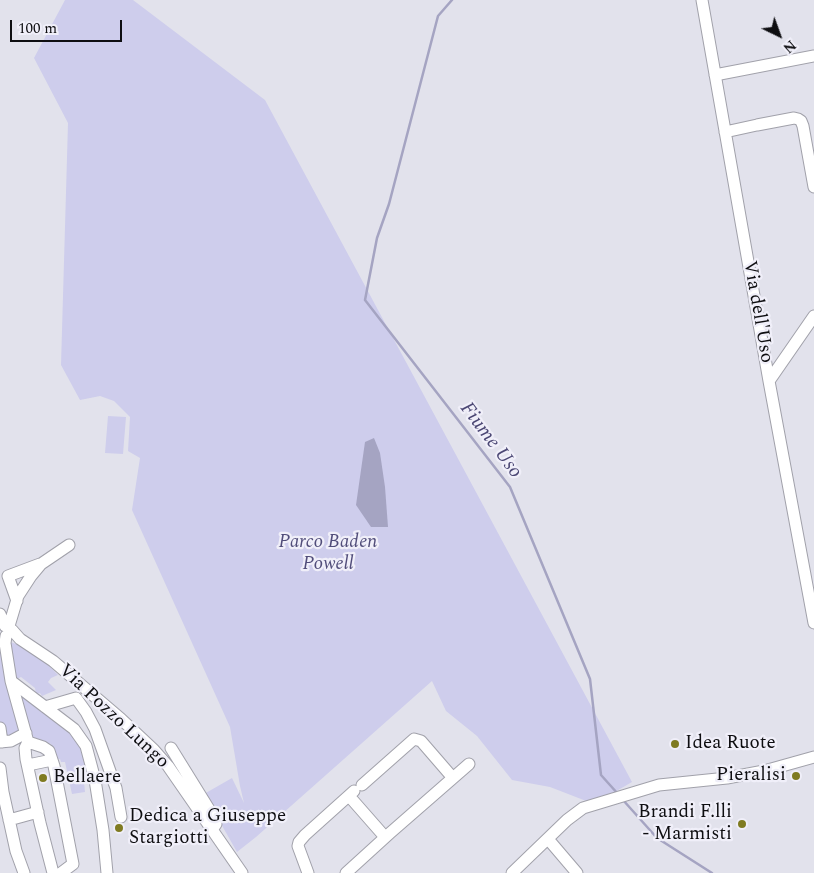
<!DOCTYPE html>
<html>
<head>
<meta charset="utf-8">
<style>
	body { margin:0 }
	#map { position:relative; width:814px; height:873px; overflow:hidden; background:#e2e2ec; font-family:Spectral,serif }
	canvas { display:block }
	.north { position:absolute; left:754px; top:10px; width:50px; height:50px; -webkit-text-stroke:4px #f0eff9; paint-order:stroke; rotate:138deg; font-size:14px; font-weight:700; line-height:20px; text-align:center; color:#0e0e11 }
	.north::after { content:''; display:block; margin:auto; width:18px; height:22px; background:#0e0e11; clip-path:polygon(50% 0,100% 100%,50% 72%,0 100%) }
	.scale { position:absolute; left:10px; top:20px; width:112px; height:22px; box-sizing:border-box; border:2px solid #0e0e11; border-top:0; padding-left:6px; font-size:15px; line-height:18px; white-space:nowrap; color:#0e0e11; -webkit-text-stroke:4px #f0eff9; paint-order:stroke }
</style>
</head>
<body>
<div id="map">
<canvas width="814" height="873"></canvas>
<div class="north">N</div>
<div class="scale">100 m</div>
</div>
<script>
const g = document.querySelector('canvas').getContext('2d');
g.lineJoin = 'round';
function fillPath(path, color) { g.fillStyle = color; g.fill(path, 'evenodd'); }
const shape = rows => new Path2D(rows.map(r => 'M' + r).join(''));
function strokePath(path, color, width, dash) { g.strokeStyle = color; g.lineWidth = width; g.lineCap = dash ? 'butt' : 'round'; g.setLineDash(dash || []); g.stroke(path); }
function drawText(font, color, halo, rows, align = 'center') {
  g.font = font + ' Spectral,serif'; g.lineWidth = 4.5; g.setLineDash([]); g.textBaseline = 'middle'; g.strokeStyle = halo; g.fillStyle = color; for (const [text, x, y, turn = 0] of rows) {
    g.save(); g.translate(x, y); g.rotate((+turn || 0) * Math.PI / 180); g.textAlign = isNaN(turn) ? turn : align; if (halo) g.strokeText(text, 0, 0); g.fillText(text, 0, 0); g.restore();
  }
}
fillPath(shape([
	[65,0,133,0,265,100,632,782,594,804,550,787,512,780,477,736,446,711,432,681,256,837,237,852,204,794,232,778,244,803,240,786,230,727,132,510,140,458,128,451,130,417,114,401,100,396,80,400,61,365,68,123,34,58],
	[108,416,126,417,123,454,105,453],
	[0,639,33,649,58,675,51,678,48,682,56,690,42,696,40,693,36,694,35,688,21,677,12,681,74,729,94,780,84,782,85,792,72,794,65,762,61,762,60,759,55,760,56,754,51,744,34,738,12,735,0,739]
]), '#cecdec');
fillPath(shape([
	[374,438,380,453,385,487,388,527,371,527,356,505,365,442]
]), '#a5a4c2');
strokePath(shape([
	[452,0,438,16,389,204,377,238,365,300,510,487,590,679,601,775,618,794],
	[623,800,657,838,712,873]
]), '#a5a4c2', 2.5);
const minor = shape([
	[702,0,769,381,814,623],
	[715,75,814,56],
	[725,132,757,125,794,118,798,119,801,121,803,126,814,187],
	[769,381,814,316],
	[17,601,8,576,40,564],
	[0,614,5,626],
	[9,626,18,596,31,576,41,564,69,545],
	[12,630,20,639,53,661,121,719,154,750,168,766,242,873],
	[6,636,5,643,11,681,28,742,25,748,26,759,40,823,53,873],
	[11,681,74,729,86,746,95,780,103,830,107,873],
	[45,707,76,698,86,712,95,729,111,774,116,788,121,817],
	[0,728,2,742],
	[0,742,11,741,26,733],
	[28,742,43,747,49,751,54,766,73,864,61,873],
	[171,748,215,819,216,824,212,830],
	[28,765,52,760],
	[0,768,3,792,16,851,24,873],
	[362,785,414,739,421,741,453,778],
	[349,796,385,837],
	[9,820,38,812],
	[548,839,577,873],
	[308,873,298,846,299,842,305,835,354,791],
	[346,873,390,833,469,764],
	[512,873,567,820,583,808,659,785,727,778,764,771,814,757]
]);
strokePath(minor, '#a1a1aa', 13);
strokePath(minor, '#fff', 11);
for (const [x, y, r, color] of [
	[675,744,5,"#7f7b21"],
	[796,776,5,"#7f7b21"],
	[43,778,5,"#7f7b21"],
	[742,824,5,"#7f7b21"],
	[119,828,5,"#7f7b21"]
]) { const dot = new Path2D(); dot.arc(x, y, r, 0, 2 * Math.PI); g.fillStyle = color; g.fill(dot); strokePath(dot, '#f0eff9', 2); }
drawText('19px', '#0e0e11', '#f0eff9', [
	["Via dell'Uso",757,312,80],
	["Via Pozzo Lungo",113,717,43]
]);
drawText('italic 19px', '#514d7a', '#f0eff9', [
	["Parco Baden",328,543],
	["Powell",328,565]
]);
drawText('19px', '#0e0e11', '#f0eff9', [
	["Idea Ruote",685,744],
	["Pieralisi",786,776,"right"],
	["Bellaere",53,778],
	["Brandi F.lli",732,813,"right"],
	["- Marmisti",732,835,"right"],
	["Dedica a Giuseppe",129,817],
	["Stargiotti",129,839]
], 'left');
drawText('italic 20px', '#4b4774', '#f0eff9', [
	["Fiume Uso",490,441,53]
]);
</script>
</body>
</html>
